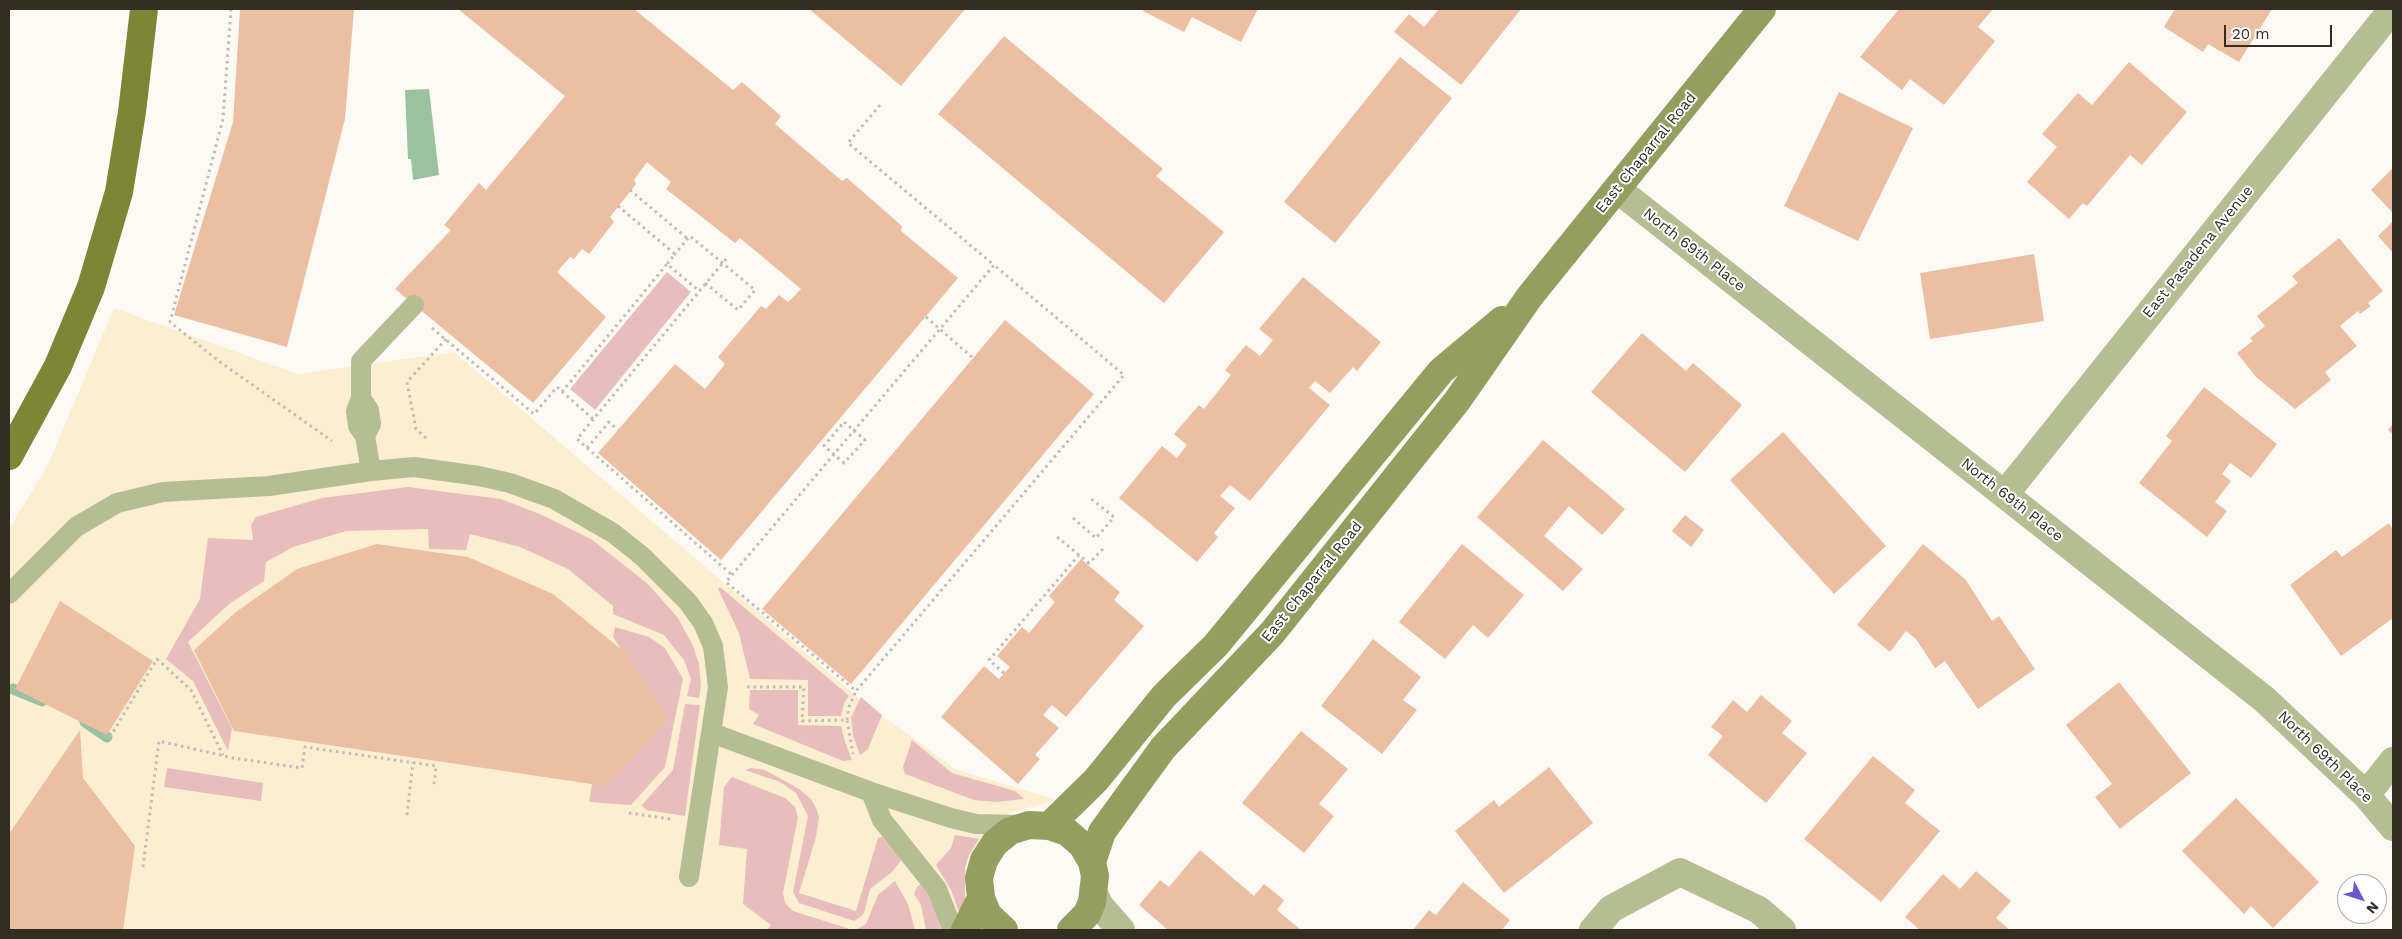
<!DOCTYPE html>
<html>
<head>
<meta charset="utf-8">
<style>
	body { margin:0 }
	#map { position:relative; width:2402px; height:939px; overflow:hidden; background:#fdfaf5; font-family:"Work Sans",sans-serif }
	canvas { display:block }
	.frame { position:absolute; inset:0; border:10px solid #332e22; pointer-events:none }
	.north { position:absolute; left:2337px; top:874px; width:50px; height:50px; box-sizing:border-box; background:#fff; border:1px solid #adaba7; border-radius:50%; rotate:130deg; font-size:14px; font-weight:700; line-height:20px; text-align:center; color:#332e22 }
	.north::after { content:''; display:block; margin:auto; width:18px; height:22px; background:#6858d1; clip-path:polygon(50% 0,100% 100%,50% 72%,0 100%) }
	.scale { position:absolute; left:2224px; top:25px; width:108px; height:22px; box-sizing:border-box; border:2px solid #332e22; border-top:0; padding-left:6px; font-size:15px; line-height:18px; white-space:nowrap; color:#332e22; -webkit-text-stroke:4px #fff; paint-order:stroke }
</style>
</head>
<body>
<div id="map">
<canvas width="2402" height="939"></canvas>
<div class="frame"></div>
<div class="north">N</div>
<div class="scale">20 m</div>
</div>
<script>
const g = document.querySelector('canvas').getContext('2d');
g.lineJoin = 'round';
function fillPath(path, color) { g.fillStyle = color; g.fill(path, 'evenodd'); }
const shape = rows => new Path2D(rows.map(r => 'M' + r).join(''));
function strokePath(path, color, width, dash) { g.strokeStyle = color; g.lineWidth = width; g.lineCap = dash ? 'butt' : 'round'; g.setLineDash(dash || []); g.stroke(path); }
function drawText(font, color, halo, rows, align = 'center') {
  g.font = font + ' "Work Sans",sans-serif'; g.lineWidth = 4; g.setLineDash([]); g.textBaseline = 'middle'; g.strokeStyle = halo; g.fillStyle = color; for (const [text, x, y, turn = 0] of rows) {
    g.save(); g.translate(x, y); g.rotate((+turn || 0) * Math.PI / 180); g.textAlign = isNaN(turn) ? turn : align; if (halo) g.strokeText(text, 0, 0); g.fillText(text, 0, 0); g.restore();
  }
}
fillPath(shape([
	[114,308,298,374,454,352,860,699,955,769,1057,800,1009,813,967,861,965,907,983,930,9,930,9,529,48,465]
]), '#fceed1');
fillPath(shape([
	[667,272,691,292,595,410,570,389],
	[408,487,501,499,542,515,591,539,648,584,678,618,693,646,699,664,701,685,699,698,687,696,691,679,684,660,664,635,613,614,613,606,568,569,520,547,470,534,466,550,429,549,428,529,346,531,293,547,266,562,264,581,229,604,188,642,232,728,228,751,193,681,166,659,200,599,208,538,253,540,251,525,256,517,263,515,322,498],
	[720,587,847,694,849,696,844,703,841,716,808,716,808,680,750,679,739,633,718,589],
	[615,627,649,637,665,648,683,679,665,767,631,805,589,802,592,784,606,784,668,720,613,637],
	[750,690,798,690,798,725,841,726,845,742,852,760,843,761,753,724,759,715,749,709],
	[861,697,882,715,868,749,860,755,853,736,851,717],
	[685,704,700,705,685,816,646,810,642,805,673,770],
	[912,740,952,773,1015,791,1024,799,996,802,974,800,905,774,903,767],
	[167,768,263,783,261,801,164,787],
	[751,768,765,770,799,789,811,799,816,808,819,817,816,837,799,893,856,911,878,838,882,837,902,859,892,872,870,889,864,913,860,917,854,921,799,903,793,892,808,816,796,793,780,782,745,770],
	[732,777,785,798,795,807,798,817,783,893,785,903,793,911,853,930,767,930,771,925,743,904,747,849,719,845,724,787],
	[955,835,979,839,969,855,965,868,965,912,959,912,951,890,936,865,951,848],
	[895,881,908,904,915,930,855,930,866,924,878,895],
	[923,882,940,918,941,930,926,930,921,905,914,894,917,887]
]), '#e8bebd');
fillPath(shape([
	[429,89,439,175,413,180,411,159,408,159,405,90]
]), '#9ac29f');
strokePath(shape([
	[13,689,42,701],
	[85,722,107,737]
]), '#9ac29f', 11);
fillPath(shape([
	[240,9,354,9,345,119,287,347,174,315,233,122],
	[458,9,634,9,733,90,742,82,781,116,775,124,842,181,847,178,902,226,901,231,958,278,721,560,598,453,675,364,705,389,725,364,718,357,761,306,766,309,779,295,788,302,801,289,740,238,735,243,666,189,671,182,647,162,634,180,636,184,610,217,614,222,589,254,582,249,574,259,570,257,557,272,606,317,533,403,395,289,451,230,444,225,479,183,486,190,565,96],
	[809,9,965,9,901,86],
	[1144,9,1258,9,1241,42,1192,17,1184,32,1143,11],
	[1439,9,1521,9,1461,85,1394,32,1409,14,1424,27],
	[1899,9,1993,9,1978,27,1995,41,1944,105,1910,79,1902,90,1860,57],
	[2175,9,2272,9,2239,62,2208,44,2203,52,2164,27],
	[1004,36,1163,169,1156,176,1224,232,1164,303,938,114],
	[1400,57,1452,98,1335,243,1284,202],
	[2129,62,2187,112,2142,165,2130,155,2087,206,2083,203,2069,219,2027,182,2057,147,2042,134,2078,93,2092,105],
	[1839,92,1913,128,1858,241,1784,206],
	[2393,168,2393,213,2371,190],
	[2393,221,2393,253,2378,236],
	[2339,238,2383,291,2368,303,2371,306,2360,314,2358,311,2340,326,2357,346,2325,372,2331,380,2295,409,2256,377,2237,353,2253,341,2250,338,2265,326,2257,316,2298,283,2292,276],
	[2034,254,2044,321,1930,339,1920,273],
	[1303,277,1381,342,1357,371,1353,367,1330,393,1315,381,1309,388,1330,405,1250,501,1230,485,1220,496,1235,508,1214,533,1218,537,1197,562,1119,498,1162,446,1177,458,1187,445,1174,434,1199,405,1204,409,1231,375,1225,370,1246,345,1260,356,1273,340,1259,329],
	[1005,320,1094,394,851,684,762,609],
	[1642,333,1686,371,1693,363,1742,405,1685,472,1591,392],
	[2204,387,2277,444,2251,478,2230,463,2222,474,2231,481,2215,502,2227,511,2207,537,2139,483,2172,441,2166,436],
	[2393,424,2393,434,2388,430],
	[1783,432,1886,546,1834,594,1730,480],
	[1543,440,1625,509,1602,535,1569,506,1544,536,1583,569,1563,591,1477,517],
	[1685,515,1704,530,1691,547,1672,531],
	[2389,523,2393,530,2393,618,2341,656,2290,585,2336,550,2342,557],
	[377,544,468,557,553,594,627,654,668,720,605,786,234,731,194,650,236,612,297,569],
	[1462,544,1524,595,1488,638,1473,625,1445,659,1399,622],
	[1923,544,1966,580,1992,621,1999,616,2035,669,1978,709,1945,661,1935,668,1916,639,1906,631,1890,652,1857,625],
	[1081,559,1120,592,1114,600,1144,626,1066,717,1052,705,1043,715,1059,728,1035,755,1040,759,1018,784,941,717,984,666,999,679,1010,667,997,656,1022,627,1029,633,1055,602,1049,596],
	[60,601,153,661,107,735,15,689],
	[1373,639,1421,677,1403,700,1417,710,1382,754,1321,706],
	[2119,682,2191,773,2120,829,2095,797,2112,784,2066,725],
	[1761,695,1792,721,1782,733,1807,753,1766,803,1708,755,1723,736,1711,727,1733,700,1747,712],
	[80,730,83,778,135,846,123,930,9,930,9,834],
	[1301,731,1348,769,1319,804,1334,816,1304,853,1242,803],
	[1873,756,1915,790,1905,803,1940,831,1881,902,1804,839],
	[1549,767,1593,823,1504,893,1455,831,1494,800,1499,807],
	[2236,798,2319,882,2273,928,2251,906,2244,914,2182,851],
	[1200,850,1254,896,1264,884,1284,900,1277,910,1301,930,1168,930,1139,905,1160,880,1169,887],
	[1976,871,2011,901,1996,918,2010,930,1920,930,1905,917,1943,874,1960,889],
	[1463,882,1510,920,1502,930,1413,930,1429,910,1436,915]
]), '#ecbea2');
strokePath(shape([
	[231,9,223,119,170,322,220,362,332,441],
	[880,105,848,143,994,265,726,582,856,691,1124,375,994,265],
	[630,190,688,239],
	[618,206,675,254,667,264],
	[674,255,690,236,755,290,738,310,705,283],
	[726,259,577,439,732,575],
	[926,317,973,358],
	[432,328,534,414,557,387,593,419],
	[562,392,667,264,698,290],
	[844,422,865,440,844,463,824,446,844,422],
	[426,438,416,429,407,382,446,339],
	[587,448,609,422,618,430],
	[1073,518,1096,538,1114,517,1090,498],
	[1057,537,1089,563,1105,547],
	[1004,673,989,660,1079,555],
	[747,687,804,687,802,721,847,720,853,754],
	[847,720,849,707,856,691],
	[110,737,157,659,191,690,223,755],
	[629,813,670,819],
	[407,815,413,762],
	[143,867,159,741,233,758,302,768,305,747,436,766,434,784]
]), '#c0bcb5', 3, [2.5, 4]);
strokePath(shape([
	[361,398,361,361,414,305],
	[365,436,358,426,356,411,361,398,369,410,371,424,365,436,371,471],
	[9,594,76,527,117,503,163,492,269,486,371,471,414,467,479,476,510,483,554,499,613,533,642,556,688,602,703,623,713,646,718,687,689,877],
	[712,733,871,792,951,818,976,824,1022,825],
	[871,792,882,820,937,889,953,930]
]), '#b5bd93', 20);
strokePath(shape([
	[1617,189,2264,699,2366,795,2393,827],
	[2005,494,2391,11],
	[2366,795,2393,761],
	[1094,894,1100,906,1121,930],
	[1593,930,1611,909,1680,872,1759,910,1782,930]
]), '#b5bd93', 28);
strokePath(shape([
	[1049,826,1096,780,1164,696,1216,645,1441,371,1502,320],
	[1092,862,1102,832,1163,748,1272,633,1457,401,1530,296,1762,9],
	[965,930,981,898],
	[1004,930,988,915,981,898,979,878,984,860,995,843,1010,831,1029,825,1049,826,1067,832,1082,845,1092,862,1095,876,1092,902,1087,914,1071,930]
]), '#939e5f', 28);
strokePath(shape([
	[9,456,58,366,91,287,119,192,132,112,144,9]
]), '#7c8735', 28);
drawText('15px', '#332e22', '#fff', [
	["East Chaparral Road",1646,153,-51],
	["North 69th Place",1694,250,38],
	["East Pasadena Avenue",2198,252,-51],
	["North 69th Place",2012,500,38],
	["East Chaparral Road",1312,582,-51],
	["North 69th Place",2325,757,44]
]);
</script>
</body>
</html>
